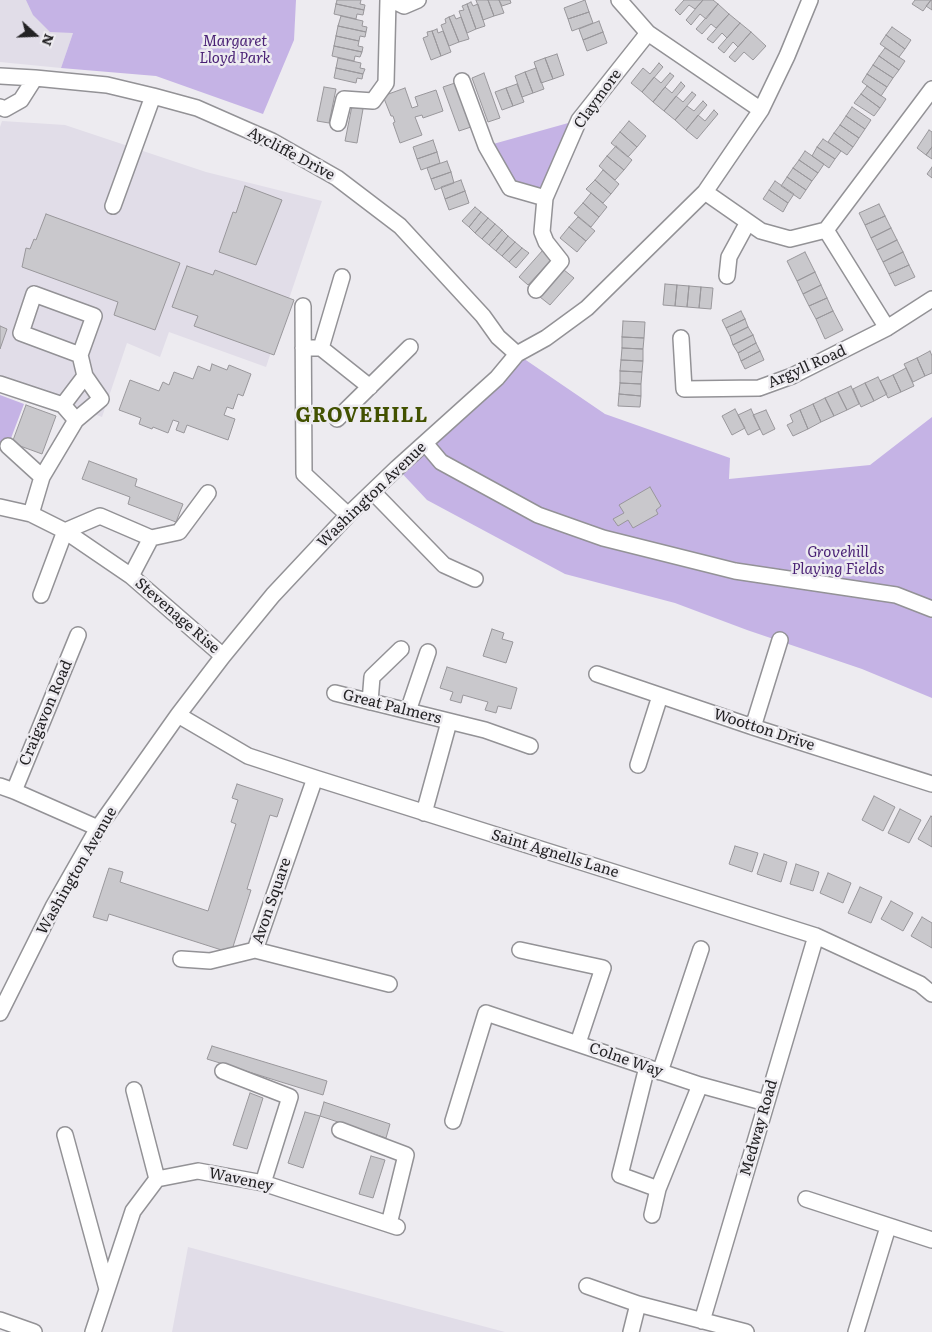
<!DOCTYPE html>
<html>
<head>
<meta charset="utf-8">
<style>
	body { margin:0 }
	#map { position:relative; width:932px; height:1332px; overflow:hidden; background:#edebf0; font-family:Literata,serif }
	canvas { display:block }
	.north { position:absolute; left:10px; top:10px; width:50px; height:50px; -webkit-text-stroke:4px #edebf0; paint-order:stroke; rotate:110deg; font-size:14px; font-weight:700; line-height:20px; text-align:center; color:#232224 }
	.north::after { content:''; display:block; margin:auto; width:18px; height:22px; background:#232224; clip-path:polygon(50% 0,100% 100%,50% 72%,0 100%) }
</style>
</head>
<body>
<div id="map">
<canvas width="932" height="1332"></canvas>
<div class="north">N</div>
</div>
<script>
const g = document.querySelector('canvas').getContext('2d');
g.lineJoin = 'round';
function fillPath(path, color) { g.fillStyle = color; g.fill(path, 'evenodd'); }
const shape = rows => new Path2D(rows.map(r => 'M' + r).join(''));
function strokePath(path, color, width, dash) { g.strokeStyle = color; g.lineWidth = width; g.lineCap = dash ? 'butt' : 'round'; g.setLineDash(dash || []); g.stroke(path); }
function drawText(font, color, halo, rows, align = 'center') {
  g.font = font + ' Literata,serif'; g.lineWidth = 5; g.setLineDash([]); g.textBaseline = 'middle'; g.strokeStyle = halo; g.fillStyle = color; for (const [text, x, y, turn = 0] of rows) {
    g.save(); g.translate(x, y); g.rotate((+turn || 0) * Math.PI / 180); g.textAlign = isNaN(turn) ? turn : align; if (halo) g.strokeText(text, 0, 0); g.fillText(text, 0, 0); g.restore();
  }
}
fillPath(shape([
	[0,0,69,0,73,33,61,68,0,62],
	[2,121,65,125,206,172,322,201,266,367,169,332,160,357,127,343,102,417,0,377,0,127],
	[188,1247,407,1306,505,1332,172,1332]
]), '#e1dde8');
fillPath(shape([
	[26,0,296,0,294,40,263,114,156,76,61,68,73,33,50,32,33,15],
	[579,120,545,198,510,188,486,146],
	[517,354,605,414,730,458,729,479,870,465,932,417,932,698,862,669,747,630,675,603,565,574,427,500,397,468],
	[0,395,24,404,8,446,0,443]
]), '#c5b3e5');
const building = shape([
	[337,0,361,0,360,4,365,5,364,10,336,4,337,0],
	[476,0,488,0,494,16,483,20,476,0],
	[488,0,499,0,504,13,494,16,488,0],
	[499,0,510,0,511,3,502,6,499,0],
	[585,0,589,12,568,19,564,8,585,0],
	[684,0,703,0,695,9,689,5,680,15,675,10,684,0],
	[703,0,713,0,718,4,706,19,700,14,691,25,686,20,703,0],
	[915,0,931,0,923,11,912,4,915,0],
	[931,0,932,0,932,10,926,6,931,0],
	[471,2,473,6,478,4,485,26,476,29,467,4,471,2],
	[336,4,364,10,363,15,357,14,356,19,334,14,336,4],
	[467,4,476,29,467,33,459,11,464,10,462,6,467,4],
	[718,4,729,14,716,28,711,24,702,34,696,29,718,4],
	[589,12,593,23,572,31,568,19,589,12],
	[729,14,740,23,727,38,722,33,713,43,707,39,729,14],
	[454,15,456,19,461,17,469,39,459,42,449,17,454,15],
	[341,16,363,21,362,26,367,27,366,32,338,26,341,16],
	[449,17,459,42,449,46,441,25,446,23,445,19,449,17],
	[599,21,603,32,583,40,579,29,599,21],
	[740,23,751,32,738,47,733,42,724,53,718,48,740,23],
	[338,26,366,32,365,37,360,36,359,41,336,36,338,26],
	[892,27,911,40,905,49,886,35,892,27],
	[437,29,438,33,443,31,451,52,441,56,432,31,437,29],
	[432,31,441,56,431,60,423,38,428,36,427,32,432,31],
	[603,32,607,43,587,51,583,40,603,32],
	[751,32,766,46,753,60,744,52,735,62,729,57,751,32],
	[886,35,905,49,899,57,880,44,886,35],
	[336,36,359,41,358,46,363,47,362,52,334,46,336,36],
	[334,46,362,52,360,57,355,56,354,61,332,56,334,46],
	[885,48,905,61,899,70,879,56,885,48],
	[557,54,564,75,553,79,545,58,557,54],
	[879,56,899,70,893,78,873,65,879,56],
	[338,58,361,63,360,68,365,69,363,74,336,68,338,58],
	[545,58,553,79,541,83,534,62,545,58],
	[659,63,663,67,642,92,631,83,643,68,650,74,659,63],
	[873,65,893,78,887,87,867,74,873,65],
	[336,68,363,74,362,79,357,78,356,83,334,78,336,68],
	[536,68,544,89,533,93,525,72,536,68],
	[525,72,533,93,522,97,515,76,525,72],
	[484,73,500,118,488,122,472,78,484,73],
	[670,73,674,76,653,102,642,92,654,77,661,83,670,73],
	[867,74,887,87,881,96,862,82,867,74],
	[681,82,685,86,664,111,653,102,665,87,672,93,681,82],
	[455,83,471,127,459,131,443,87,455,83],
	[517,84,524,102,513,106,506,88,517,84],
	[867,86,886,99,880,108,861,94,867,86],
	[324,87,336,89,329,123,317,121,324,87],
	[405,88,412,108,418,106,415,97,436,90,443,111,423,118,422,115,415,117,422,135,400,143,393,123,395,122,393,116,391,116,383,96,405,88],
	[506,88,513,106,502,110,495,92,506,88],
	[692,92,696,95,675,120,664,111,676,96,683,102,692,92],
	[861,94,880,108,874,116,854,103,861,94],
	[703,101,707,105,686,130,675,120,687,106,694,111,703,101],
	[352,106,363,109,357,143,345,141,352,106],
	[852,107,871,120,865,129,846,116,852,107],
	[714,110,718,114,697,139,686,130,698,115,705,121,714,110],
	[846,116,865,129,859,138,840,125,846,116],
	[629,121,646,136,637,147,620,132,629,121],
	[840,125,859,138,853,147,834,133,840,125],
	[929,130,932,132,932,147,926,155,917,148,929,130],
	[620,132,637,147,628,157,611,143,620,132],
	[834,133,853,147,847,155,828,142,834,133],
	[823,139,841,151,835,159,817,147,823,139],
	[433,140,437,152,417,159,413,147,433,140],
	[616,146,632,160,624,170,607,156,616,146],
	[817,147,835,159,829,168,812,156,817,147],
	[932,147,932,159,926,155,932,147],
	[805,151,824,164,818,173,799,160,805,151],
	[437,152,440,163,421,170,417,159,437,152],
	[607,156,624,170,615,180,599,166,607,156],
	[799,160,818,173,812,181,793,168,799,160],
	[447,161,451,172,431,179,427,168,447,161],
	[932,167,932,178,927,174,932,167],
	[793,168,812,181,806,190,787,177,793,168],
	[603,170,619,184,611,194,595,180,603,170],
	[451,172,454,183,435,190,431,179,451,172],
	[787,177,806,190,800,199,781,186,787,177],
	[461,180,465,191,445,199,441,187,461,180],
	[595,180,611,194,603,203,586,189,595,180],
	[775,181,794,194,788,203,769,190,775,181],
	[245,186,282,200,256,265,219,252,233,212,236,213,245,186],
	[769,190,788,203,783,212,763,199,769,190],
	[465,191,469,203,449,210,445,199,465,191],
	[591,193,607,207,599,217,583,203,591,193],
	[583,203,599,217,591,227,574,213,583,203],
	[879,204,885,216,865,225,859,213,879,204],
	[475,207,481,212,469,227,462,221,475,207],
	[481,212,488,218,475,233,469,227,481,212],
	[46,214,180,263,155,330,114,315,118,302,22,267,26,248,30,249,34,239,36,240,46,214],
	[885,216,891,228,871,238,865,225,885,216],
	[578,217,595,231,586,241,569,227,578,217],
	[488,218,495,224,482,239,475,233,488,218],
	[495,224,502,230,489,245,482,239,495,224],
	[569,227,586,241,577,252,560,238,569,227],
	[891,228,897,240,877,250,871,238,891,228],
	[502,230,508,236,496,251,489,245,502,230],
	[508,236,515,242,502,256,496,251,508,236],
	[897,240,903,252,883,262,877,250,897,240],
	[515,242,522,248,509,262,502,256,515,242],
	[522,248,529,253,516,268,509,262,522,248],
	[543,250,553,258,528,285,519,277,543,250],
	[805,252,815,272,797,281,787,261,805,252],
	[903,252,909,265,889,274,883,262,903,252],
	[909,265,915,277,895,286,889,274,909,265],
	[187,266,213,275,215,270,294,300,274,355,194,326,198,316,172,307,187,266],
	[564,270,574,278,550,305,540,297,564,270],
	[815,272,821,285,803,294,797,281,815,272],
	[665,284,677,285,675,306,663,305,665,284],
	[677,285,689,286,687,307,675,306,677,285],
	[821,285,827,298,809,306,803,294,821,285],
	[689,286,701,287,699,308,687,307,689,286],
	[701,287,713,288,711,309,699,308,701,287],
	[827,298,833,311,816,319,809,306,827,298],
	[741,311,745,319,726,328,722,320,741,311],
	[833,311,843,330,825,339,816,319,833,311],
	[745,319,748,327,730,336,726,328,745,319],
	[623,321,645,322,644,338,622,337,623,321],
	[0,326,7,329,0,349,0,326],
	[748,327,753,335,733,345,730,336,748,327],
	[753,335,756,343,738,353,733,345,753,335],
	[622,337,644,338,643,349,622,348,622,337],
	[756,343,760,351,741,361,738,353,756,343],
	[622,348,643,349,643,361,621,360,622,348],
	[760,351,764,360,745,369,741,361,760,351],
	[930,351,932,356,932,373,925,376,917,358,930,351],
	[917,358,925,376,913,382,904,364,917,358],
	[621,360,643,361,642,372,620,371,621,360],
	[212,364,227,370,229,365,251,374,243,396,238,394,233,409,227,407,224,415,235,419,228,440,187,425,184,433,176,430,179,422,173,420,168,433,153,427,152,429,139,424,141,418,119,410,130,380,159,391,163,382,169,385,174,372,193,379,198,366,210,371,212,364],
	[906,368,914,386,901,392,893,375,906,368],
	[620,371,642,372,641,384,620,383,620,371],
	[893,375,901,392,888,398,880,381,893,375],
	[878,377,887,394,874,401,865,383,878,377],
	[620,383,641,384,641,396,619,394,620,383],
	[865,383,874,401,861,407,853,389,865,383],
	[851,386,859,404,847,410,838,392,851,386],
	[838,392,847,410,834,416,825,398,838,392],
	[619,394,641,396,640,407,618,406,619,394],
	[825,398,834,416,821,422,813,404,825,398],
	[813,404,821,422,808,429,800,410,813,404],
	[26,405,56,416,42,454,12,443,26,405],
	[735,409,745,428,732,435,722,416,735,409],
	[751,409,760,429,748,435,738,415,751,409],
	[766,410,775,429,763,435,753,415,766,410],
	[800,410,808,429,793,436,787,425,793,422,790,415,800,410],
	[89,461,137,479,135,486,183,504,176,522,128,504,130,497,82,479,89,461],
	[650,487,661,506,656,510,658,514,633,528,628,520,618,526,613,519,624,513,619,505,650,487],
	[492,629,504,633,502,639,513,642,506,663,483,656,492,629],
	[447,667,517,688,511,709,498,706,496,713,485,710,488,702,463,695,461,703,450,700,453,692,440,688,447,667],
	[237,784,283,799,277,817,270,815,247,889,251,890,231,953,109,914,107,921,93,917,109,868,123,872,120,882,208,911,236,824,231,822,238,800,232,798,237,784],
	[874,796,895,807,883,831,862,820,874,796],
	[900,809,921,820,909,843,888,833,900,809],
	[931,816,932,817,932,847,918,839,931,816],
	[735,846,758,853,752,872,729,864,735,846],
	[764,854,787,862,781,882,757,874,764,854],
	[796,864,819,872,813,891,790,884,796,864],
	[828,873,851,883,843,903,820,893,828,873],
	[860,887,882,897,871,923,848,913,860,887],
	[891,901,913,913,903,931,881,919,891,901],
	[922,917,932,923,932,948,911,936,922,917],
	[212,1046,327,1081,323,1095,207,1059,212,1046],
	[250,1093,263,1098,247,1149,233,1145,250,1093],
	[324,1102,390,1124,386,1138,320,1116,324,1102],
	[305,1112,320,1116,303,1168,288,1163,305,1112],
	[371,1156,385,1160,373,1198,359,1194,371,1156]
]);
fillPath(building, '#c9c8cc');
strokePath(building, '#99979b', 1);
const minor = shape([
	[392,0,404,6,418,0],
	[619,0,648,33,761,110],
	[0,76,35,78,107,85,153,96,197,108,272,141,337,178,400,226,483,316,498,337,517,354],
	[462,81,486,146,510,188,545,198],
	[0,107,5,109,21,100,35,78],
	[338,123,344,99,373,101,386,83,388,0],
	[705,192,761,231,790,239,826,230,932,89],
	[113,206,153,96],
	[826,230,887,328],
	[727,276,729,257,748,222],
	[536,290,561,261,546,242,542,232,545,198,579,120,648,33],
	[34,294,94,316,80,355,21,333,34,294],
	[303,306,304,474,348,515],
	[681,338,684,389,759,388,792,376,887,328,932,299],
	[303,348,321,348,370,387],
	[321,348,342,277],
	[0,384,63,405,76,420,42,477,31,514],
	[63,405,85,376,80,355],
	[337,419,410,347],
	[76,420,101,399,85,376],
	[425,443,441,462,538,515,603,538,735,571,896,595,932,609],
	[8,446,42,477],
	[373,492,444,565,475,579],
	[0,507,31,514,65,531,131,576,223,656],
	[151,538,179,532,208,493],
	[41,595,65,531,100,516,151,538,131,576],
	[597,674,753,727,932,784],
	[335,693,485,730,530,746],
	[370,702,372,677,401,649],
	[408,711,428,652],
	[178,715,248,756,315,778,816,936,920,984,932,994],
	[753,727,780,640],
	[638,765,660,696],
	[315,778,255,950,389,984],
	[0,786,14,791,98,828],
	[14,791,78,635],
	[424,813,449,722],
	[520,950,603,968,578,1043],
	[181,959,210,961,255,950],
	[0,1013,53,907,98,828,178,715,223,656,273,595,348,515,397,468,497,378,517,354,546,338,587,308,705,192,761,110,787,56,810,0],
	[647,1067,620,1175,658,1189,700,1085],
	[223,1071,290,1097,263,1183],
	[660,1072,701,949],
	[134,1090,157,1179],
	[453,1121,486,1013,700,1085,766,1103],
	[340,1130,406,1155,389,1224],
	[65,1135,107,1289],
	[806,1199,932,1240],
	[652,1215,658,1189],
	[587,1286,638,1304,746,1332],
	[0,1320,34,1332],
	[702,1321,816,936],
	[93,1332,133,1211,157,1179,198,1171,263,1183,397,1227],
	[631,1332,638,1304],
	[856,1332,888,1227]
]);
strokePath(minor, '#939296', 18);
strokePath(minor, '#fff', 15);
drawText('italic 15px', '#481f74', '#edebf0', [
	["Margaret",235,42],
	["Lloyd Park",235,59],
	["Grovehill",838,553],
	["Playing Fields",838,570]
]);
drawText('15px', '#232224', '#edebf0', [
	["Claymore",598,99,-54],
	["Aycliffe Drive",291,154,28],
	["Argyll Road",807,367,-24],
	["Washington Avenue",372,495,-44],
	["Stevenage Rise",177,616,41],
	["Great Palmers",392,707,14],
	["Craigavon Road",46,713,-67],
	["Wootton Drive",764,730,18],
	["Saint Agnells Lane",555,854,17],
	["Washington Avenue",77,871,-60],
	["Avon Square",272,901,-71],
	["Colne Way",626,1060,19],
	["Medway Road",759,1128,-74],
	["Waveney",241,1180,12]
]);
g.letterSpacing = '1px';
drawText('bold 20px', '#425100', '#edebf0', [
	["GROVEHILL",362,416]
]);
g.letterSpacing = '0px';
</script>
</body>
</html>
